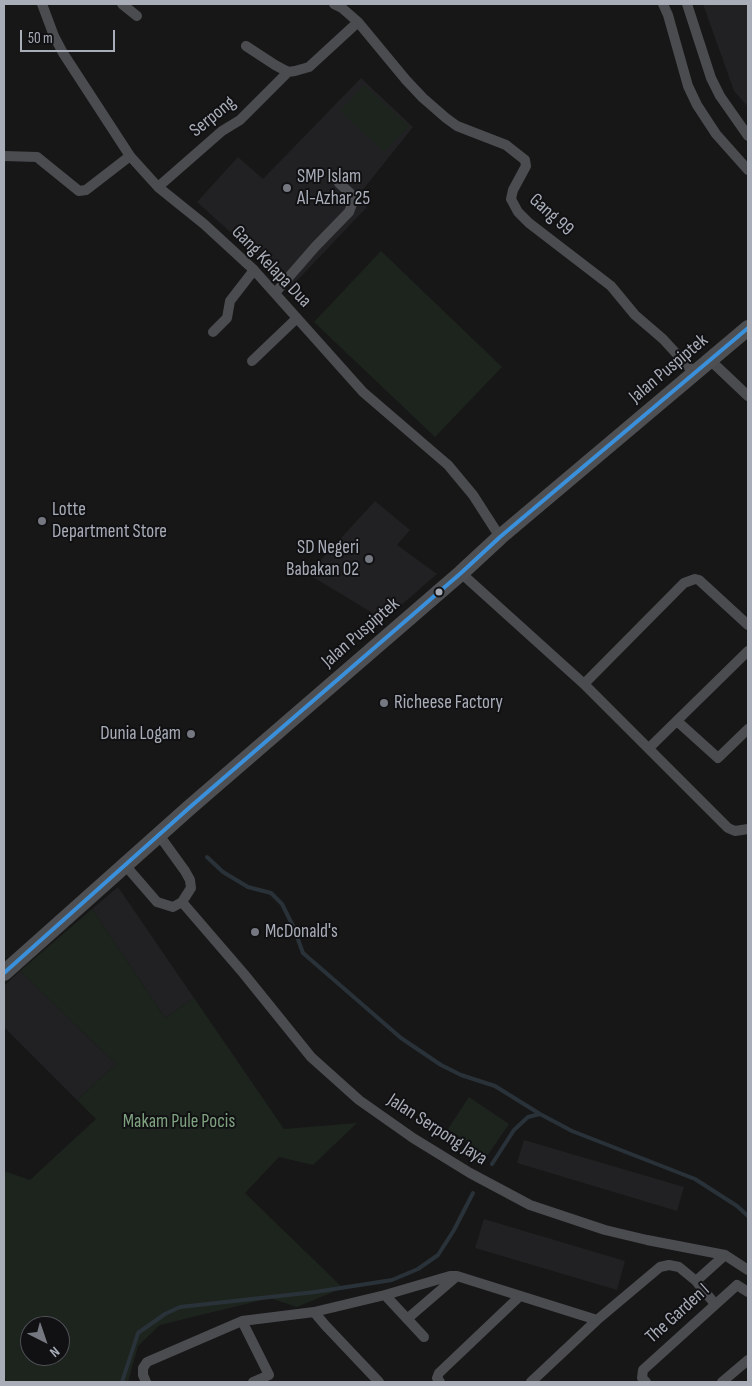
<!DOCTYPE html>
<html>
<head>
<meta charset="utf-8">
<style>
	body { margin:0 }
	#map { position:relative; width:752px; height:1386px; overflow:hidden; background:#171717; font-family:"Sofia Sans Condensed",sans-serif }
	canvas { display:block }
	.frame { position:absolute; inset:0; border:5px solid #a8adb8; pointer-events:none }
	.north { position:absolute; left:20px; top:1316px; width:50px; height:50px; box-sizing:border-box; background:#111113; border:1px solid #4d4f55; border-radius:50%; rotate:139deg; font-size:14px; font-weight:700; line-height:20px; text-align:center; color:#a8adb8 }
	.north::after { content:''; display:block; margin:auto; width:18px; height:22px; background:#757880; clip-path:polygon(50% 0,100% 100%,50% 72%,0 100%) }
	.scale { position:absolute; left:20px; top:30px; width:95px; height:22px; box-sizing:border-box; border:2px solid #a8adb8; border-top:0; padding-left:6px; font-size:15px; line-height:18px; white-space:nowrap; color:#a8adb8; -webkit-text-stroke:4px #111113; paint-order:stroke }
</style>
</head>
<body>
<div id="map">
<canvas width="752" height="1386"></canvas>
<div class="frame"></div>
<div class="north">N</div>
<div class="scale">50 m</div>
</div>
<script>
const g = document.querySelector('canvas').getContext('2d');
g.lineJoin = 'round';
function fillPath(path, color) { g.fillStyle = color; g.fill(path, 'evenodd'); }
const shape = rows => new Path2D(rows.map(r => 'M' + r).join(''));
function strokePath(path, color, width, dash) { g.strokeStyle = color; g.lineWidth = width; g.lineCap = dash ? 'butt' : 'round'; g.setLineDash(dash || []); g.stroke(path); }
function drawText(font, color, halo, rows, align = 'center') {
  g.font = font + ' "Sofia Sans Condensed",sans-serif'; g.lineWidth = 4; g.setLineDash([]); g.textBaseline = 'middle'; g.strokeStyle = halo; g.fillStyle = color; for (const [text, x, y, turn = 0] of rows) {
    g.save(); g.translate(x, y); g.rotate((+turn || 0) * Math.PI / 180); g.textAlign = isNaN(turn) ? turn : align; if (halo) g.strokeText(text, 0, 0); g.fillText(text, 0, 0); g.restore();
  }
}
fillPath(shape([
	[703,4,748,4,748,107,734,91],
	[361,78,413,127,357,197,367,207,291,287,197,202,238,157,263,179],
	[375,501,410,530,397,545,437,574,384,620,308,574],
	[118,887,194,998,165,1018,92,909],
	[20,971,116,1064,77,1100,4,1027,4,986],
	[524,1140,684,1187,677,1211,517,1163],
	[484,1219,625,1261,617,1290,475,1248]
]), '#212123');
fillPath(shape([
	[364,85,409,126,384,152,340,111],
	[381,251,502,367,435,437,314,322],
	[92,909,165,1018,194,998,284,1129,357,1123,313,1165,279,1157,245,1193,343,1288,297,1307,270,1298,160,1325,138,1346,128,1382,4,1382,4,1171,30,1180,96,1119,77,1100,116,1064,20,971],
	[30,1326,60,1326,60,1356,30,1356],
	[469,1097,509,1124,487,1156,448,1129]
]), '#1d241e');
strokePath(shape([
	[207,857,223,872,248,887,271,893,282,904,293,926,303,953,401,1038,441,1065,461,1075,495,1086,540,1114,572,1131,695,1179,737,1206,748,1216],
	[492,1164,514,1130,528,1117,540,1114],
	[122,1382,138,1333,165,1314,180,1307,315,1292,392,1280,418,1269,438,1255,454,1230,473,1193]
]), '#2a3239', 4);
strokePath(shape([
	[42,4,54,36,63,53,130,156,158,187,204,224,254,270,363,392,448,465,473,495,500,537],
	[122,4,137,16],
	[334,4,342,8,358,22,406,80,423,98,446,118,457,126,506,145,525,160,526,166,513,190,511,199,518,212,529,223,611,286,635,315,663,339,695,374],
	[663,4,668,15,688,86,697,105,716,134,748,170],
	[687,4,711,78,720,96,748,136],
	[246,46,275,65,288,72,295,71,309,67,358,22],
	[4,156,37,157,79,191,86,190,130,156],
	[158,187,222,131,240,120,288,72],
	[275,293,315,247,349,212,352,204,352,198,351,194,339,183],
	[213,332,227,318,230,301,254,270],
	[710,360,748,396],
	[252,361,297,318],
	[461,573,584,684,728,828,735,831,748,829],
	[584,684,684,583,695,579,699,580,748,625],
	[677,721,718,758,748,729],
	[649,748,748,651],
	[125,865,157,902,173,907,182,902,191,888,190,880,185,871,159,835],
	[182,902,244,974,311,1057,359,1100,413,1138,470,1173,530,1205,605,1230,647,1240,725,1255,748,1270],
	[696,1281,725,1255],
	[385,1295,424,1337],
	[314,1312,325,1325,379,1382],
	[407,1319,457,1276],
	[242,1321,269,1375,253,1382],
	[146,1382,143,1375,143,1368,147,1362,242,1321,314,1312,385,1295,450,1276,457,1276,597,1320],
	[440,1382,437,1378,439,1373,520,1296],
	[531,1382,597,1320,660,1267,669,1265,679,1267,696,1281,715,1304],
	[646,1382,642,1378,643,1370,737,1285,748,1292],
	[722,1382,748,1360]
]), '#4b4c50', 10);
strokePath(shape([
	[4,973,189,808,461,573,500,537,748,328]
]), '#4d4f52', 16);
strokePath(shape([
	[4,973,189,808,461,573,500,537,748,328]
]), '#3a90db', 4);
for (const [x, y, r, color] of [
	[287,188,5,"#757880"],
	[42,521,5,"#757880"],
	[369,559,5,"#757880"],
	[439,592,4.5,"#a8adb8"],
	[384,703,5,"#757880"],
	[191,734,5,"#757880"],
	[255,932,5,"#757880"]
]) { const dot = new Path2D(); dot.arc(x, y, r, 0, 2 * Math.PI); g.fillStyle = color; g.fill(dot); strokePath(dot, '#111113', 2); }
drawText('19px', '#a8adb8', '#111113', [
	["Serpong",213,117,-39],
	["Gang 99",551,215,42],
	["Gang Kelapa Dua",271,267,46],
	["Jalan Puspiptek",669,369,-40],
	["Jalan Puspiptek",361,633,-41],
	["Jalan Serpong Jaya",437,1130,33],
	["The Garden I",678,1314,-42]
]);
drawText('19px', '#a8adb8', '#111113', [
	["SMP Islam",297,177],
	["Al-Azhar 25",297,199],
	["Lotte",52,510],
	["Department Store",52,532],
	["SD Negeri",359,548,"right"],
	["Babakan 02",359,570,"right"],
	["Richeese Factory",394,703],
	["Dunia Logam",181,734,"right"],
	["McDonald's",265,932]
], 'left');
drawText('19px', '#7fa381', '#111113', [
	["Makam Pule Pocis",179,1122]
]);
</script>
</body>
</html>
